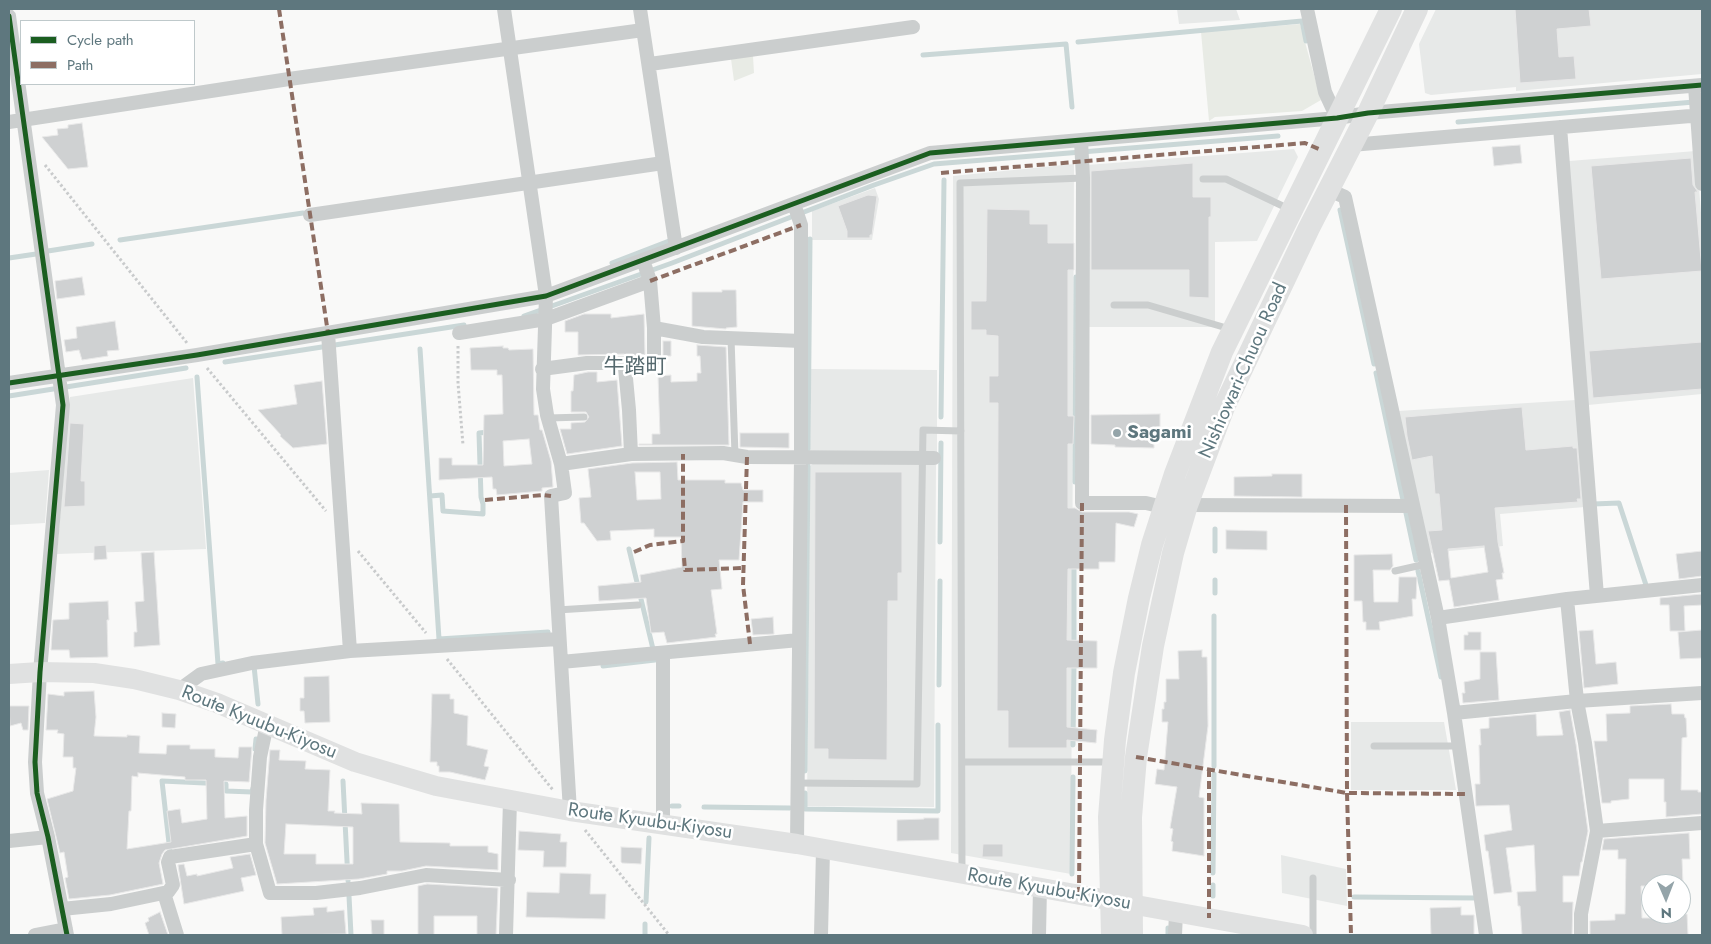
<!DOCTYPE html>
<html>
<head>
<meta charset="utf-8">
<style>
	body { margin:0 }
	#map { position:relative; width:1711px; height:944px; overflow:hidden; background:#f9f9f8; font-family:Jost,sans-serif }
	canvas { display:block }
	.frame { position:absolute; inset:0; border:10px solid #5e777e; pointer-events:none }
	.legend { position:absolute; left:20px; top:20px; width:175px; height:65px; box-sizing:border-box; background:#fff; border:1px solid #bfc9cb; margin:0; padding:6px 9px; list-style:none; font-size:15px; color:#5e777e }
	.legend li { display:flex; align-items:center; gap:10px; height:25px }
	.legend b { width:25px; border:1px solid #bfc9cb }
	.north { position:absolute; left:1641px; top:874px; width:50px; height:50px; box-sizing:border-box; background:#fff; border:1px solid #bfc9cb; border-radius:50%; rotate:179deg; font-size:14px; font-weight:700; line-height:20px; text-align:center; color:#5e777e }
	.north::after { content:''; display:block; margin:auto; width:18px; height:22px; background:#94a4a9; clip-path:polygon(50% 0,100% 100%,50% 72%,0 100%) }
</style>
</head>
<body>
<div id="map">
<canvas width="1711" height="944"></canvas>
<div class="frame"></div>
<ul class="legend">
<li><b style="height:6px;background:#1b5e20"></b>Cycle path</li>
<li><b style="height:6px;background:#8d6e63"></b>Path</li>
</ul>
<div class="north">N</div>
</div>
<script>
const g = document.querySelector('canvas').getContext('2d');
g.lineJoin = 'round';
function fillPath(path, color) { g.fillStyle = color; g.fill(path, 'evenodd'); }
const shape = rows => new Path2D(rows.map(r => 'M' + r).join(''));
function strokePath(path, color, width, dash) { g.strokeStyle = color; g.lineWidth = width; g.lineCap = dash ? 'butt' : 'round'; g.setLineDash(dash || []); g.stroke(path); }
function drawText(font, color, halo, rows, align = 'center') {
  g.font = font + ' Jost,"Noto Sans JP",sans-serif'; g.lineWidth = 5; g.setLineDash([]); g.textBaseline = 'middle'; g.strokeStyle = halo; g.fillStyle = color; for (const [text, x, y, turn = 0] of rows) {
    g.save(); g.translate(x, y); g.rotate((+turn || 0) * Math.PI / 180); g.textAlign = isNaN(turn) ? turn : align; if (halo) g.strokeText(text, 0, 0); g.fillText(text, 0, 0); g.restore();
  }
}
fillPath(shape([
	[1177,9,1236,9,1240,20,1179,24],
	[1436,9,1702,9,1702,74,1516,91,1516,87,1431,95,1425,93,1419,44],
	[1294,149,1298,157,1257,241,1215,242,1215,327,1086,327,1087,165],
	[1696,151,1702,225,1702,394,1588,405,1569,161],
	[1074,164,1071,874,951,853,953,176],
	[875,188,879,199,872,240,812,240,812,211],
	[811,369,937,370,937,454,810,453],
	[193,378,206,549,57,554,70,397],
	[1576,400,1585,507,1500,514,1503,546,1428,553,1398,411],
	[816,461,936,462,934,807,807,806,810,466],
	[49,470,45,523,9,525,9,473],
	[1351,722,1444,722,1456,790,1351,790],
	[1281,855,1346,869,1347,906,1282,893]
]), '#e7e9e8');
fillPath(shape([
	[1300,24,1321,100,1302,111,1215,117,1209,121,1201,32],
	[753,56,754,73,734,81,731,59]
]), '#e8ebe5');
strokePath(shape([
	[1078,42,1302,21,1306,41],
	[923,55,1066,44,1072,107],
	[1458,122,1694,102],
	[1340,210,1374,364],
	[120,240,303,213],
	[48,251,92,244],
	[9,258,36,254],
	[612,263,669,241],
	[524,316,672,263,874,185,934,164,1278,136],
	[420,349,439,639,439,641,437,641],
	[225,362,464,325],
	[1376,373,1403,500],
	[197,377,218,664,223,663],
	[9,396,186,368],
	[941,417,944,180],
	[808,449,810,239],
	[1075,482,1076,277],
	[430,496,442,495,443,511,483,514,483,504,481,497,479,433,489,432],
	[1593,501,1593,504,1619,503,1646,585],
	[1406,513,1416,560],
	[940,542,941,443],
	[629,549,653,649,657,649],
	[1215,551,1215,529],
	[1418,571,1441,677],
	[1215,593,1215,580],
	[439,639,548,632],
	[1074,645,1074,563],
	[254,666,258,704],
	[603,666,655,660],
	[939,685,940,581],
	[1073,745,1074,663],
	[255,749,256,739],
	[1214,766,1214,616],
	[805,771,808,466],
	[343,781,348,881],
	[672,806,679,806],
	[704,807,790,808],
	[805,809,805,793],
	[806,809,938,811,938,725],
	[170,852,162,781,226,784,226,791,252,792,253,788],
	[1213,873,1214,774],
	[1072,874,1073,777],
	[349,896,351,935],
	[1213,896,1213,885],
	[1354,897,1475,898],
	[646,902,649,838],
	[645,935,645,924],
	[1168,935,1168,928]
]), '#cad7d7', 5);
const building = shape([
	[1515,9,1589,9,1591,26,1557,29,1559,57,1574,56,1576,79,1520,83,1515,9],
	[82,123,88,167,68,169,42,137,58,135,57,129,68,128,68,125,82,123],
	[1520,145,1522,163,1494,166,1492,147,1520,145],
	[1691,158,1693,185,1698,192,1695,192,1702,271,1601,279,1591,166,1691,158],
	[1193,163,1193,197,1211,197,1211,217,1209,217,1209,298,1189,297,1189,270,1091,270,1091,171,1193,163],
	[868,195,877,196,872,235,870,235,870,238,847,238,847,231,838,206,868,195],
	[987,209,1030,210,1030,224,1048,224,1048,243,1074,243,1074,270,1068,270,1068,416,1074,416,1073,444,1068,444,1068,508,1075,508,1082,512,1129,512,1138,514,1134,527,1116,523,1115,562,1099,562,1099,569,1068,569,1067,640,1097,641,1097,668,1067,668,1067,727,1097,730,1096,743,1067,740,1067,748,1008,748,1008,711,997,711,998,403,989,403,989,376,998,376,998,336,986,335,986,330,971,330,971,301,986,301,987,209],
	[82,277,85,295,57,299,55,281,82,277],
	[722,290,736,290,737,327,726,328,726,329,692,326,692,292,722,292,722,290],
	[584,314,611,314,611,318,644,314,645,355,637,357,630,357,624,354,578,355,578,332,565,332,565,321,584,314],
	[115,321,119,350,107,351,108,356,82,360,79,350,66,352,64,340,77,338,76,327,115,321],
	[663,341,671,341,671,356,663,356,663,341],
	[1702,342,1702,389,1593,398,1589,351,1702,342],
	[697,345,726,347,729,445,639,445,639,444,652,444,652,434,660,434,658,376,671,375,671,382,697,381,697,373,701,373,700,356,697,356,697,345],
	[503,346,503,348,508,348,509,350,533,349,534,415,538,415,540,430,542,430,551,461,553,487,542,488,542,491,497,495,496,489,493,489,492,477,439,480,439,458,452,458,452,465,483,465,484,415,503,414,502,375,497,375,497,370,471,370,470,348,503,346],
	[529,439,532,464,504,466,503,441,529,439],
	[588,372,597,372,597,382,617,380,622,446,567,454,560,429,571,429,571,423,585,422,589,417,586,412,571,412,571,391,573,391,574,375,588,372],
	[322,381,327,444,293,448,280,436,281,435,258,410,297,404,294,385,322,381],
	[1522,407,1526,450,1573,446,1573,448,1577,448,1581,499,1577,499,1578,502,1495,508,1498,542,1504,573,1502,573,1503,579,1496,580,1499,600,1454,607,1449,580,1439,581,1428,531,1442,530,1439,494,1435,494,1432,456,1412,460,1407,436,1405,417,1522,407],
	[1484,546,1488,572,1451,578,1448,549,1484,546],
	[1160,414,1160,442,1154,442,1154,448,1115,447,1115,445,1091,444,1091,415,1160,414],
	[70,423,84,424,81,481,85,481,85,506,64,507,70,423],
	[740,433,789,433,789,448,740,447,740,433],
	[677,462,678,480,725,480,725,483,741,483,743,490,763,490,763,502,743,502,739,560,719,560,722,589,711,590,717,634,715,634,716,637,667,643,664,632,651,633,646,598,599,601,598,586,641,582,640,575,682,567,681,537,654,537,654,529,610,531,611,540,597,541,584,523,581,523,579,498,591,497,588,469,632,463,677,462],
	[635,472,660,472,661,499,637,500,635,472],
	[815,472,902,472,902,573,898,573,898,601,888,601,887,760,828,759,828,749,814,749,815,472],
	[1272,474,1302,474,1302,497,1234,496,1234,477,1272,476,1272,474],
	[1226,530,1267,531,1267,550,1226,549,1226,530],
	[106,545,107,559,94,560,94,546,106,545],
	[1702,551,1702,576,1679,579,1676,554,1702,551],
	[154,552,160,645,134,647,134,632,137,632,135,602,144,601,141,553,154,552],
	[1392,554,1393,566,1390,570,1373,570,1374,602,1398,602,1399,577,1417,577,1416,599,1412,599,1413,616,1379,622,1380,630,1366,630,1366,622,1363,622,1362,601,1354,601,1354,555,1392,554],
	[1702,594,1702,605,1684,606,1685,631,1670,631,1669,605,1660,605,1660,598,1702,594],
	[108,601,109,620,107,620,108,657,70,658,69,650,51,650,53,620,69,619,69,603,108,601],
	[773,617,774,634,753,635,751,619,773,617],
	[1593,630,1596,664,1616,662,1618,684,1584,688,1579,631,1593,630],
	[1702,630,1702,658,1680,659,1678,632,1702,630],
	[1468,632,1481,632,1481,650,1464,650,1464,635,1468,635,1468,632],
	[1202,650,1202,657,1207,657,1208,726,1199,797,1204,798,1204,856,1172,851,1173,842,1171,841,1173,829,1170,828,1177,787,1155,784,1157,769,1164,770,1168,722,1162,722,1162,709,1164,709,1164,702,1166,702,1166,679,1179,679,1178,651,1202,650],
	[1480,652,1496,652,1499,700,1463,703,1462,693,1465,693,1464,682,1480,679,1480,652],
	[329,676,330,722,305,723,304,711,300,711,300,698,304,698,304,677,329,676],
	[94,691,96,717,94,736,127,737,127,735,140,736,139,753,166,754,167,745,190,745,190,749,215,749,215,757,238,758,239,747,252,747,249,782,224,781,225,818,247,816,247,836,165,850,162,854,159,863,163,884,110,895,69,899,65,878,68,877,64,852,60,853,47,799,73,791,76,768,73,768,73,757,63,757,64,734,57,733,58,730,46,730,48,694,64,696,64,692,94,691],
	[138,773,185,777,185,780,206,780,207,819,182,823,180,809,167,811,171,842,127,849,129,811,131,811,132,776,138,777,138,773],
	[432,694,450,694,450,699,454,699,454,713,468,716,467,745,488,750,484,766,489,767,485,780,450,772,439,772,439,766,437,766,437,762,430,762,432,694],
	[1671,704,1672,714,1684,714,1685,718,1686,718,1687,737,1682,738,1681,790,1698,790,1698,792,1702,792,1702,814,1666,817,1666,802,1664,802,1664,779,1629,779,1629,799,1611,801,1611,803,1602,803,1594,741,1607,741,1606,714,1630,713,1630,706,1671,704],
	[9,706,29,706,28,730,23,730,21,723,10,726,9,706],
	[1570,710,1576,744,1588,831,1582,862,1581,862,1579,876,1563,876,1563,902,1573,902,1572,935,1522,935,1520,906,1518,906,1517,892,1536,891,1534,845,1506,848,1512,892,1494,894,1488,851,1486,851,1484,835,1512,830,1509,805,1476,806,1475,784,1480,784,1479,745,1481,745,1480,729,1489,728,1489,718,1536,714,1537,736,1563,735,1559,712,1570,710],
	[162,713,176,714,175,728,162,727,162,713],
	[270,750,280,750,279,760,306,761,305,769,330,770,328,811,335,811,334,813,362,814,361,803,399,804,400,842,450,843,450,846,488,846,488,852,498,854,498,870,426,866,402,871,387,871,387,874,359,879,277,884,265,843,266,800,270,750],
	[286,824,353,827,353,864,316,864,316,854,284,854,286,824],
	[924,818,939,818,939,840,897,841,897,820,924,819,924,818],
	[519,831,561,834,560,842,567,842,566,867,543,867,544,851,518,850,519,831],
	[1689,833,1690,859,1682,859,1683,884,1651,884,1651,886,1641,886,1642,918,1669,918,1669,914,1687,914,1688,935,1590,935,1590,921,1615,920,1615,914,1625,914,1626,859,1618,859,1618,850,1602,850,1604,839,1689,833],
	[983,844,1003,844,1003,857,982,857,983,844],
	[621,847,642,848,641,864,622,863,621,862,621,847],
	[250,854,256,875,241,878,244,891,184,904,178,865,184,864,187,876,197,874,197,876,233,868,230,857,250,854],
	[560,873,591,874,590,894,606,894,605,919,526,917,527,892,559,893,560,873],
	[427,884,498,888,496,935,477,935,477,916,434,916,434,935,418,935,418,886,427,884],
	[327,907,327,912,344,910,346,934,282,935,281,917,314,915,313,908,327,907],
	[1461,907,1461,915,1474,915,1474,935,1431,935,1430,908,1461,907],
	[160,912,168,935,149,935,145,923,149,921,148,918,160,912],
	[371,920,384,920,384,935,372,935,371,920]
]);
fillPath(building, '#cfd1d2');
strokePath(building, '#e8e8e8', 1);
strokePath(shape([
	[45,165,187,343],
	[458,346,458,383,463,445],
	[207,368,326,511],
	[358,551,426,633],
	[447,659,553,790],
	[585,830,669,935]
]), '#c9cbcc', 3, [2.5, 2.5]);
strokePath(shape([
	[1203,179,1226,179,1289,209],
	[1114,305,1148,305,1230,329],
	[731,338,735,455],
	[548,418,584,417],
	[1395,571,1426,564],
	[557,610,638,605],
	[1374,746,1459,746],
	[962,762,1110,762],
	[797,783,917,784,923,430,961,431],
	[962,873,960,183,1083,178],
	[1313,935,1313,878]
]), '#cbcece', 7);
strokePath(shape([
	[504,9,546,296,543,389,547,415,561,464,565,493,551,496,570,811],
	[640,9,676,248],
	[1307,9,1325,92,1337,118],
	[9,16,63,405,40,672,35,762,37,793,48,837,67,935],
	[650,64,913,27],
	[1695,86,1702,184],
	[9,122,289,79,643,30],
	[1560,127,1597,596],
	[1081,141,1083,178,1082,503,1146,503,1163,507],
	[1351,145,1702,115],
	[1329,190,1345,197,1438,618,1454,713,1486,935],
	[794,204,801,225,801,457,797,844],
	[310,215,663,163],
	[643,260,650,281,654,328,703,337,801,341],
	[328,333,350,651],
	[459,333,546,319,650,281],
	[625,368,629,410,631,454],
	[542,369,587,363,624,363,625,368,649,363,654,359,654,328],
	[9,383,197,355,546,296,930,153,1337,118,1368,113,1702,85],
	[561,464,631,454,723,453,747,457,934,458],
	[1187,505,1413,506],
	[1567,599,1577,701,1585,743,1597,831,1581,914,1581,935],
	[1438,618,1567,599,1702,585],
	[663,653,663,824],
	[561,662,799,640],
	[179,690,201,674,252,663,350,651,559,639],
	[1454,713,1577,701,1702,693],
	[267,724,260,757,256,810,256,844,270,893,316,893,360,888,426,875,509,880],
	[1597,831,1702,823],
	[9,841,48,837],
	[164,893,177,935],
	[62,909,111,904,168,892,173,885,168,862,170,857,256,844],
	[35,935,66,929],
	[506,935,510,801],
	[821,935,823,850],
	[1039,935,1040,888],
	[1175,935,1176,913]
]), '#cbcece', 14);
strokePath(shape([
	[9,674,40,672,94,673,134,679,179,690,217,703,355,762,436,786,570,811,797,844,1303,935]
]), '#e0e1e1', 20);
strokePath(shape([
	[1112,935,1109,817,1115,740,1124,673,1139,598,1152,545,1175,474,1222,352,1391,9],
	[1132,935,1131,817,1136,757,1153,646,1173,553,1187,505,1224,407,1309,228,1368,113,1417,9]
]), '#e0e1e1', 22);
strokePath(shape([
	[279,9,328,333],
	[941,173,1305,143,1321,150],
	[650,281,801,225],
	[747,457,743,585,750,644],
	[485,500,543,495,551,496],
	[1346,505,1347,793,1351,935],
	[634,552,650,545,683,541,683,454],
	[684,558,685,570,744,568],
	[1136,757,1347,793,1466,794],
	[1209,769,1209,918],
	[1079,895,1082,503]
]), '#8d6e63', 4, [8, 4]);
strokePath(shape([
	[9,16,63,405,40,672,35,762,37,793,48,837,67,935],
	[9,383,197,355,546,296,930,153,1337,118,1368,113,1702,85]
]), '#1b5e20', 5);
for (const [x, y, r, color] of [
	[1117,433,5,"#94a4a9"]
]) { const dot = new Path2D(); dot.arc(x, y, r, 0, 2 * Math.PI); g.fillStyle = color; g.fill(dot); strokePath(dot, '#fff', 2); }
drawText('19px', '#5e777e', '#fff', [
	["Nishiowari-Chuou Road",1244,371,-66],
	["Route Kyuubu-Kiyosu",259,723,22],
	["Route Kyuubu-Kiyosu",650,822,8],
	["Route Kyuubu-Kiyosu",1049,890,10]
]);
drawText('bold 19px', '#5e777e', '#fff', [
	["Sagami",1127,433]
], 'left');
drawText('21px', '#56696e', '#fff', [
	["牛踏町",635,368]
]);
</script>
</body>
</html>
